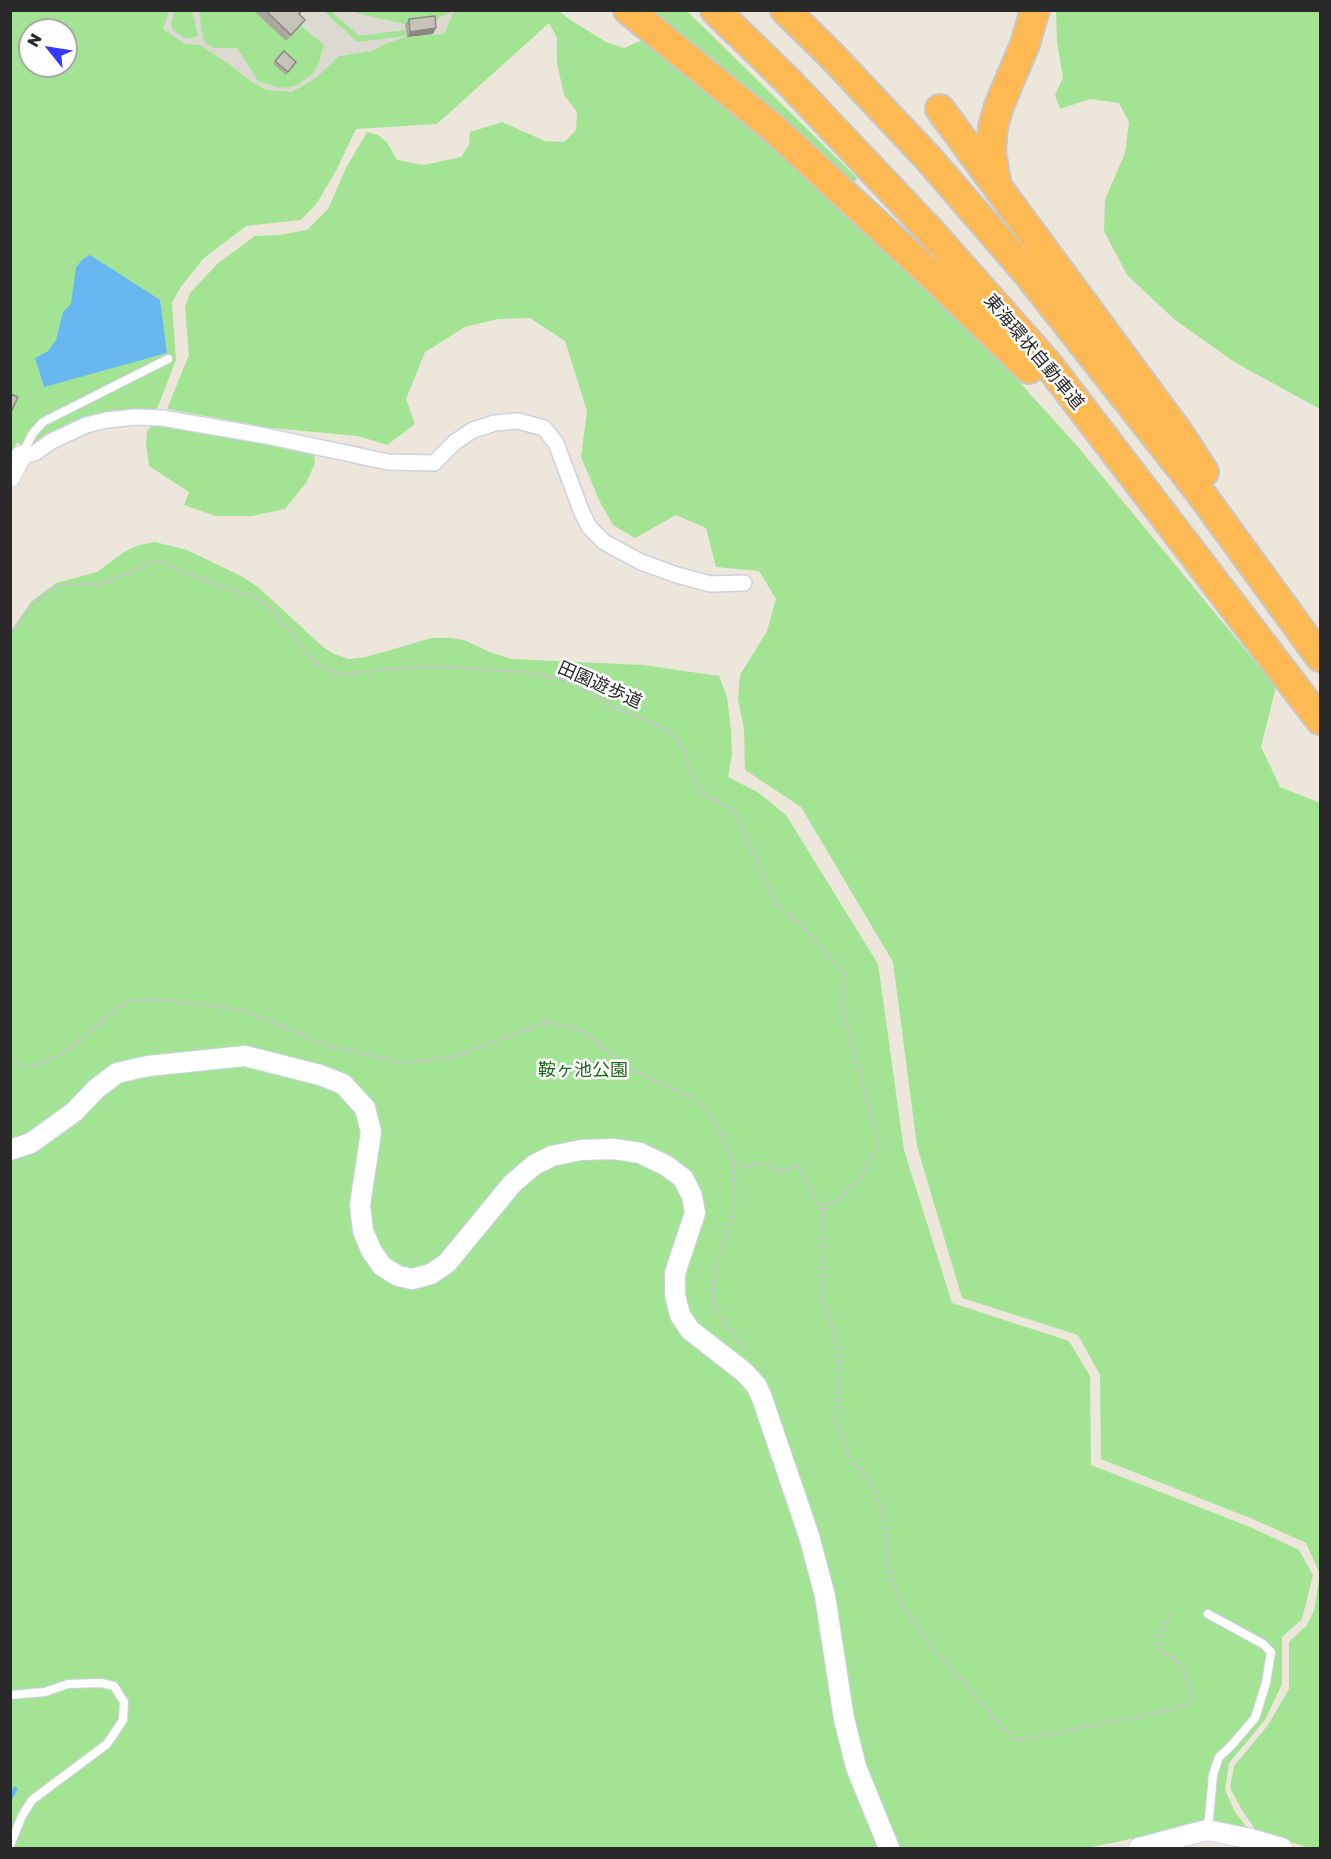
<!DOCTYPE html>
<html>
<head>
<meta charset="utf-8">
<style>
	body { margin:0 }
	#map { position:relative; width:1331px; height:1859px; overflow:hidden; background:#ece7da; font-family:"Golos Text",sans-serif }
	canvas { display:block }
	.frame { position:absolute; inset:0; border:12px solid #292929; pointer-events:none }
	.north { position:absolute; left:18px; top:18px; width:60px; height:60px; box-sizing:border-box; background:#fff; border:2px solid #a9a9a9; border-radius:50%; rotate:300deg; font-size:16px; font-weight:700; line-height:24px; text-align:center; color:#292929 }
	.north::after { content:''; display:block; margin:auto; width:21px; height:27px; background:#3439fe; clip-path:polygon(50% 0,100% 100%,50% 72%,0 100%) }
</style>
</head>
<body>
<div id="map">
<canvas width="1331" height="1859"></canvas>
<div class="frame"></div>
<div class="north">N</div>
</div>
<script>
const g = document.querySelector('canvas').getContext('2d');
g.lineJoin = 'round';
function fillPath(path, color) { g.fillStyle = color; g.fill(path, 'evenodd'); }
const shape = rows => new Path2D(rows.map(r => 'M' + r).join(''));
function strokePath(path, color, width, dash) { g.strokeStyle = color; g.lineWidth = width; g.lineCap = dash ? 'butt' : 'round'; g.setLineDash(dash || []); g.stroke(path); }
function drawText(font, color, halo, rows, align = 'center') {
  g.font = font + ' "Golos Text","Noto Sans JP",sans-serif'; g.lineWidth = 5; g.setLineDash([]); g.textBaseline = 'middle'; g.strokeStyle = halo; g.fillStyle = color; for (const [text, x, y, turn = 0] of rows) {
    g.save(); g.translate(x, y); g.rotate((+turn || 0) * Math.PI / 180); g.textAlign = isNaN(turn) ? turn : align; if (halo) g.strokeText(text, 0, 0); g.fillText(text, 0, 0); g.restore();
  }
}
fillPath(shape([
	[11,11,562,11,561,13,572,21,606,42,624,48,645,39,815,181,957,313,1078,447,1276,687,1261,747,1280,787,1320,803,1320,1848,1310,1848,1257,1832,1242,1810,1230,1788,1234,1766,1268,1725,1289,1689,1289,1642,1307,1625,1314,1611,1320,1574,1306,1543,1255,1520,1101,1459,1100,1375,1078,1335,962,1298,917,1146,893,962,801,807,745,770,744,729,738,699,740,675,767,631,776,599,759,571,716,567,706,528,676,515,635,538,613,525,600,502,581,457,587,411,565,341,530,318,498,319,465,327,425,352,406,399,415,424,387,445,358,436,271,428,167,409,189,355,185,307,190,293,217,264,255,236,279,235,307,230,328,209,346,168,367,132,378,135,387,142,397,160,424,165,461,157,469,145,470,132,502,122,545,141,564,142,576,130,577,112,564,95,557,63,557,38,549,23,437,124,356,129,337,169,317,203,301,220,246,226,203,259,180,288,172,303,176,360,155,414,30,448,17,443,11,454],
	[30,30,66,30,66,66,30,66],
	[645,11,687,11,857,178,851,187],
	[1056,11,1320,11,1320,409,1236,363,1175,320,1127,275,1104,231,1105,200,1125,153,1129,122,1119,103,1090,99,1060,109,1055,95,1063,78,1057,42],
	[155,423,314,449,315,463,306,483,285,509,252,516,216,516,184,505,189,492,149,466,146,443,147,431],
	[155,542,187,550,241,576,258,587,323,647,334,654,349,659,366,657,432,638,450,638,464,640,492,653,512,659,643,665,719,676,727,697,731,730,732,755,728,777,759,793,786,815,878,964,904,1150,952,1303,1069,1341,1090,1376,1091,1465,1250,1527,1299,1550,1313,1575,1302,1619,1282,1637,1282,1684,1265,1720,1229,1763,1225,1790,1235,1812,1250,1831,1173,1830,1087,1848,11,1848,11,631,31,602,56,583,97,572,124,552,139,545]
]), '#a3e494');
fillPath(shape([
	[292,10,324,11,357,42,406,36,405,30,359,36,331,11,353,11,360,14,405,24,431,21,454,11,444,34,406,37,385,44,373,51,339,56,316,78,292,92,266,90,246,78,229,64,200,45,185,44,163,29,169,11,174,11,171,24,173,30,186,39,198,36,192,11,199,11,203,39,207,44,214,48,237,48,258,81,279,88,291,87,298,85,313,73,319,63,324,45,294,20]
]), '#dcd9d1');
fillPath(shape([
	[90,255,160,300,167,353,44,387,35,358,48,351,56,340,63,312,71,304,76,267,83,259]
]), '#69b7f1');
strokePath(shape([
	[10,1799,15,1789]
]), '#69b7f1', 4.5);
const service = shape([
	[22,454,33,433,43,422,168,359],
	[10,1695,45,1692,68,1684,101,1683,114,1686,124,1702,123,1720,107,1744,32,1800,22,1816,10,1845],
	[1208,1829,1213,1775,1219,1757,1229,1748,1255,1718,1266,1683,1271,1652,1263,1644,1208,1614]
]);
const minor = shape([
	[21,456,35,453,50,442,86,425,107,420,136,417,162,418,266,436,388,462,434,463,455,442,473,430,495,423,518,421,544,428,556,443,582,513,590,528,604,542,641,562,677,575,710,584,744,583]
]);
const tertiary = shape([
	[10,477,21,456],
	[10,1150,31,1143,74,1112,96,1089,117,1073,148,1066,245,1056,320,1075,343,1084,365,1108,371,1132,360,1205,363,1231,371,1250,382,1266,398,1276,412,1279,431,1274,447,1263,512,1184,534,1165,552,1156,581,1150,614,1149,640,1153,665,1165,683,1178,692,1196,695,1213,675,1273,675,1295,680,1315,690,1330,744,1372,756,1385,762,1398,809,1536,825,1596,844,1719,856,1767,889,1848],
	[1139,1848,1207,1830,1251,1839,1282,1848]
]);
const motorway = shape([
	[628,10,773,128,937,280,1029,369],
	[715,10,789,82,932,233,1047,363,1320,720],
	[785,10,830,54,928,158,1028,274,1199,491,1320,657],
	[940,109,1181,436,1204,472],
	[996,182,991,151,993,127,999,106,1025,44,1035,10]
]);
strokePath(service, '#cfd0e2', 10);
strokePath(minor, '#cfd0e2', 18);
strokePath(tertiary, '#cfd0e2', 22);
strokePath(motorway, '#c7c7c7', 32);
strokePath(shape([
	[10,634,31,606,48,591,62,585,97,584,111,581,154,561,168,564,190,575,257,599,273,610,310,658,327,670,344,674,413,667,451,667,524,672,558,678,584,689,613,707,652,723,673,735,684,751,692,777,700,792,722,805,733,809,777,905,802,925,843,973,845,982,841,1003,879,1143,862,1175,842,1196,828,1205,824,1213],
	[10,1060,26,1067,43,1063,61,1055,122,1005,136,1000,162,1000,242,1010,328,1046,402,1063,450,1058,546,1022,579,1029,635,1071,693,1098,706,1110,720,1130,733,1163,747,1167,766,1163,774,1170,780,1172,797,1166,801,1169,804,1179,824,1213,822,1218,822,1279,821,1298,840,1350,836,1424,853,1464,870,1477,884,1519,889,1572,902,1606,928,1642,1015,1741,1166,1711,1187,1705,1192,1698,1182,1664,1159,1650,1159,1635,1170,1613],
	[733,1163,735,1206,714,1275,713,1301,723,1321,747,1351]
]), '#c7c7c7', 3, [4.5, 3]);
strokePath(service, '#fff', 8);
strokePath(minor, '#fff', 15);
strokePath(tertiary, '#fff', 20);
strokePath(motorway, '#ffb952', 28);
fillPath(shape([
	[253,10,303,10,299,14,305,20,300,26,286,41],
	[409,19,433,34,407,37,405,25],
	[284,51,296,62,286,75,273,64]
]), '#aba8a0');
fillPath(shape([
	[436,28,433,34,407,37,410,32]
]), '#8b8882');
const building = shape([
	[265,10,302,10,299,14,305,20,291,35,265,10],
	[435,16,436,28,410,32,409,19,435,16],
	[284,51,296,62,288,72,275,61,284,51],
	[10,394,18,397,10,414,10,394]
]);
fillPath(building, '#c7c3ba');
strokePath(building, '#8b8882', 1.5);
drawText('18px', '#292929', '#fff', [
	["東海環状自動車道",1034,352,50],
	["田園遊歩道",600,685,24]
]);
drawText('18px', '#1b6718', '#fff', [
	["鞍ヶ池公園",583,1070]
]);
</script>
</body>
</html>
